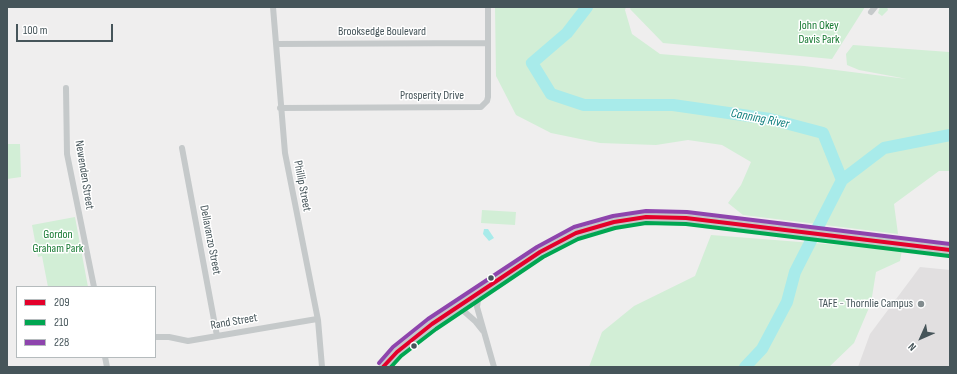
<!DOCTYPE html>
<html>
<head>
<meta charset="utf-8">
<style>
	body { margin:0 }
	#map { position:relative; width:957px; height:374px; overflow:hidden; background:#efeeee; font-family:"Sofia Sans Condensed",sans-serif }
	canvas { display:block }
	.frame { position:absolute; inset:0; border:8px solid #46555a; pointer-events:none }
	.legend { position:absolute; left:16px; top:286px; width:140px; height:72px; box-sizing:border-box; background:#fff; border:1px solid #b5bbbd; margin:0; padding:5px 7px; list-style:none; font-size:12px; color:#46555a }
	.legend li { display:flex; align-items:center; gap:8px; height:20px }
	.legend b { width:20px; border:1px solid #b5bbbd }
	.north { position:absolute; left:901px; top:318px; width:40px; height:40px; -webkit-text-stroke:3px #fff; paint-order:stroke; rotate:225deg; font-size:11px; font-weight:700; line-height:16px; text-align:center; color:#46555a }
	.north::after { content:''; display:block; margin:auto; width:14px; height:18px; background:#46555a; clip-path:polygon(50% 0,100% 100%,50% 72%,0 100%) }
	.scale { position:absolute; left:16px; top:24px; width:97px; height:18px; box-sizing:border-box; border:2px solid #46555a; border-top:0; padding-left:5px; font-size:12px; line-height:14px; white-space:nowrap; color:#46555a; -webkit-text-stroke:3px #fff; paint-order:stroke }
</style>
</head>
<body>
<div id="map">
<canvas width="957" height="374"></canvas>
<div class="frame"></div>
<ul class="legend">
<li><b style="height:5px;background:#e4002b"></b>209</li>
<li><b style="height:5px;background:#00a651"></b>210</li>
<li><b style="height:5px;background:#8e44ad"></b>228</li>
</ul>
<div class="north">N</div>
<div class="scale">100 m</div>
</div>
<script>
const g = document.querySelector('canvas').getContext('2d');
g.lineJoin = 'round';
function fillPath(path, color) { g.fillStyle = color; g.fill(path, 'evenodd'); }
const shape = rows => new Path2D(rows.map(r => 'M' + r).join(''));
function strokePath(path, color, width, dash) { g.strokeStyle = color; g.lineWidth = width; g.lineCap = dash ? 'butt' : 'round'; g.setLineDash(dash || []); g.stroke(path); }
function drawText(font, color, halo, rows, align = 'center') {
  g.font = font + ' "Sofia Sans Condensed",sans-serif'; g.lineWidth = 3; g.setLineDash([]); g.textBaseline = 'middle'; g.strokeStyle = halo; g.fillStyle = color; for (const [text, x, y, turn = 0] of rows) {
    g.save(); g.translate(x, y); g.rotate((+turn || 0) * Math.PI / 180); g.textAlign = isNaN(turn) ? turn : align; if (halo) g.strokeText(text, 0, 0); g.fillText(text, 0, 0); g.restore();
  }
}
fillPath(shape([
	[920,267,950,270,950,367,858,367,870,334]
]), '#e1dfe0');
fillPath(shape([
	[495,7,626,7,625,10,632,34,660,54,804,66,907,79,859,70,847,65,846,54,853,45,949,52,950,49,950,171,939,171,894,204,898,234,743,215,728,203,741,185,751,162,722,145,688,140,656,145,600,143,551,133,516,115,496,76],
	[631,7,865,7,832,59,663,43,630,9],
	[880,7,887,7,888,10,882,16,878,13],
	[7,144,20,144,21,177,7,179],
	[482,210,516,212,515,225,481,223],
	[75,217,88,287,48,287,42,256,38,257,32,225],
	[711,235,902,250,900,261,876,272,871,303,854,343,829,367,589,367,602,332,634,306,695,276]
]), '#d2eed6');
fillPath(shape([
	[484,229,488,229,494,238,489,241,483,234]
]), '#a8ebea');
strokePath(shape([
	[587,7,567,33,532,63,551,94,584,105,673,105,770,119,823,133,842,180,795,272,787,302,762,349,745,367],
	[842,180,884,148,950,135]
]), '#a8ebea', 12);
strokePath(shape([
	[273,7,285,153,318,320,322,367],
	[871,12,875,7],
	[276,44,488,43],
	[66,88,67,154,94,287],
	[280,108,481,107,487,101,488,97,488,7],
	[182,148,217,336],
	[479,292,477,307,494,367],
	[458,306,475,321,483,331],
	[155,337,169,337,188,341,317,319],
	[105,357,107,367]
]), '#c5c9ca', 6);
strokePath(shape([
	[383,367,397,352,432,324,540,252,576,233,614,222,646,217,686,218,950,250]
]), '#c3c8ca', 9);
strokePath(shape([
	[383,367,397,352,432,324,540,252,576,233,614,222,646,217,686,218,950,250]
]), '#e4002b', 4);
strokePath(shape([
	[391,367,401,356,436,329,543,257,578,239,615,228,646,223,686,224,949,256]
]), '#00a651', 4);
strokePath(shape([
	[379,363,393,347,428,319,537,247,574,227,613,216,646,211,687,212,950,244]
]), '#8e44ad', 4);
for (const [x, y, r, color] of [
	[491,278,3.5,"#46555a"],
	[921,304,4,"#818b8e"],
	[414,346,3.5,"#46555a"]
]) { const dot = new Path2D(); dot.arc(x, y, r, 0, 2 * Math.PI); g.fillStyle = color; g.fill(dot); strokePath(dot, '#fff', 1.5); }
drawText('12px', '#187a33', '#fff', [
	["John Okey",819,26],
	["Davis Park",819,40],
	["Gordon",58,235],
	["Graham Park",58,249]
]);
drawText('12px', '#46555a', '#fff', [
	["Brooksedge Boulevard",382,32],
	["Prosperity Drive",432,96],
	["Newenden Street",84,175,81],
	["Phillip Street",302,186,79],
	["Dellavanzo Street",210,240,79],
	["Rand Street",234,322,-10]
]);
drawText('12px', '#46555a', '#fff', [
	["TAFE - Thornlie Campus",913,304]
], 'right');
drawText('italic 13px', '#0f7f7e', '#fff', [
	["Canning River",760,119,11]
]);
</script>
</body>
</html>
